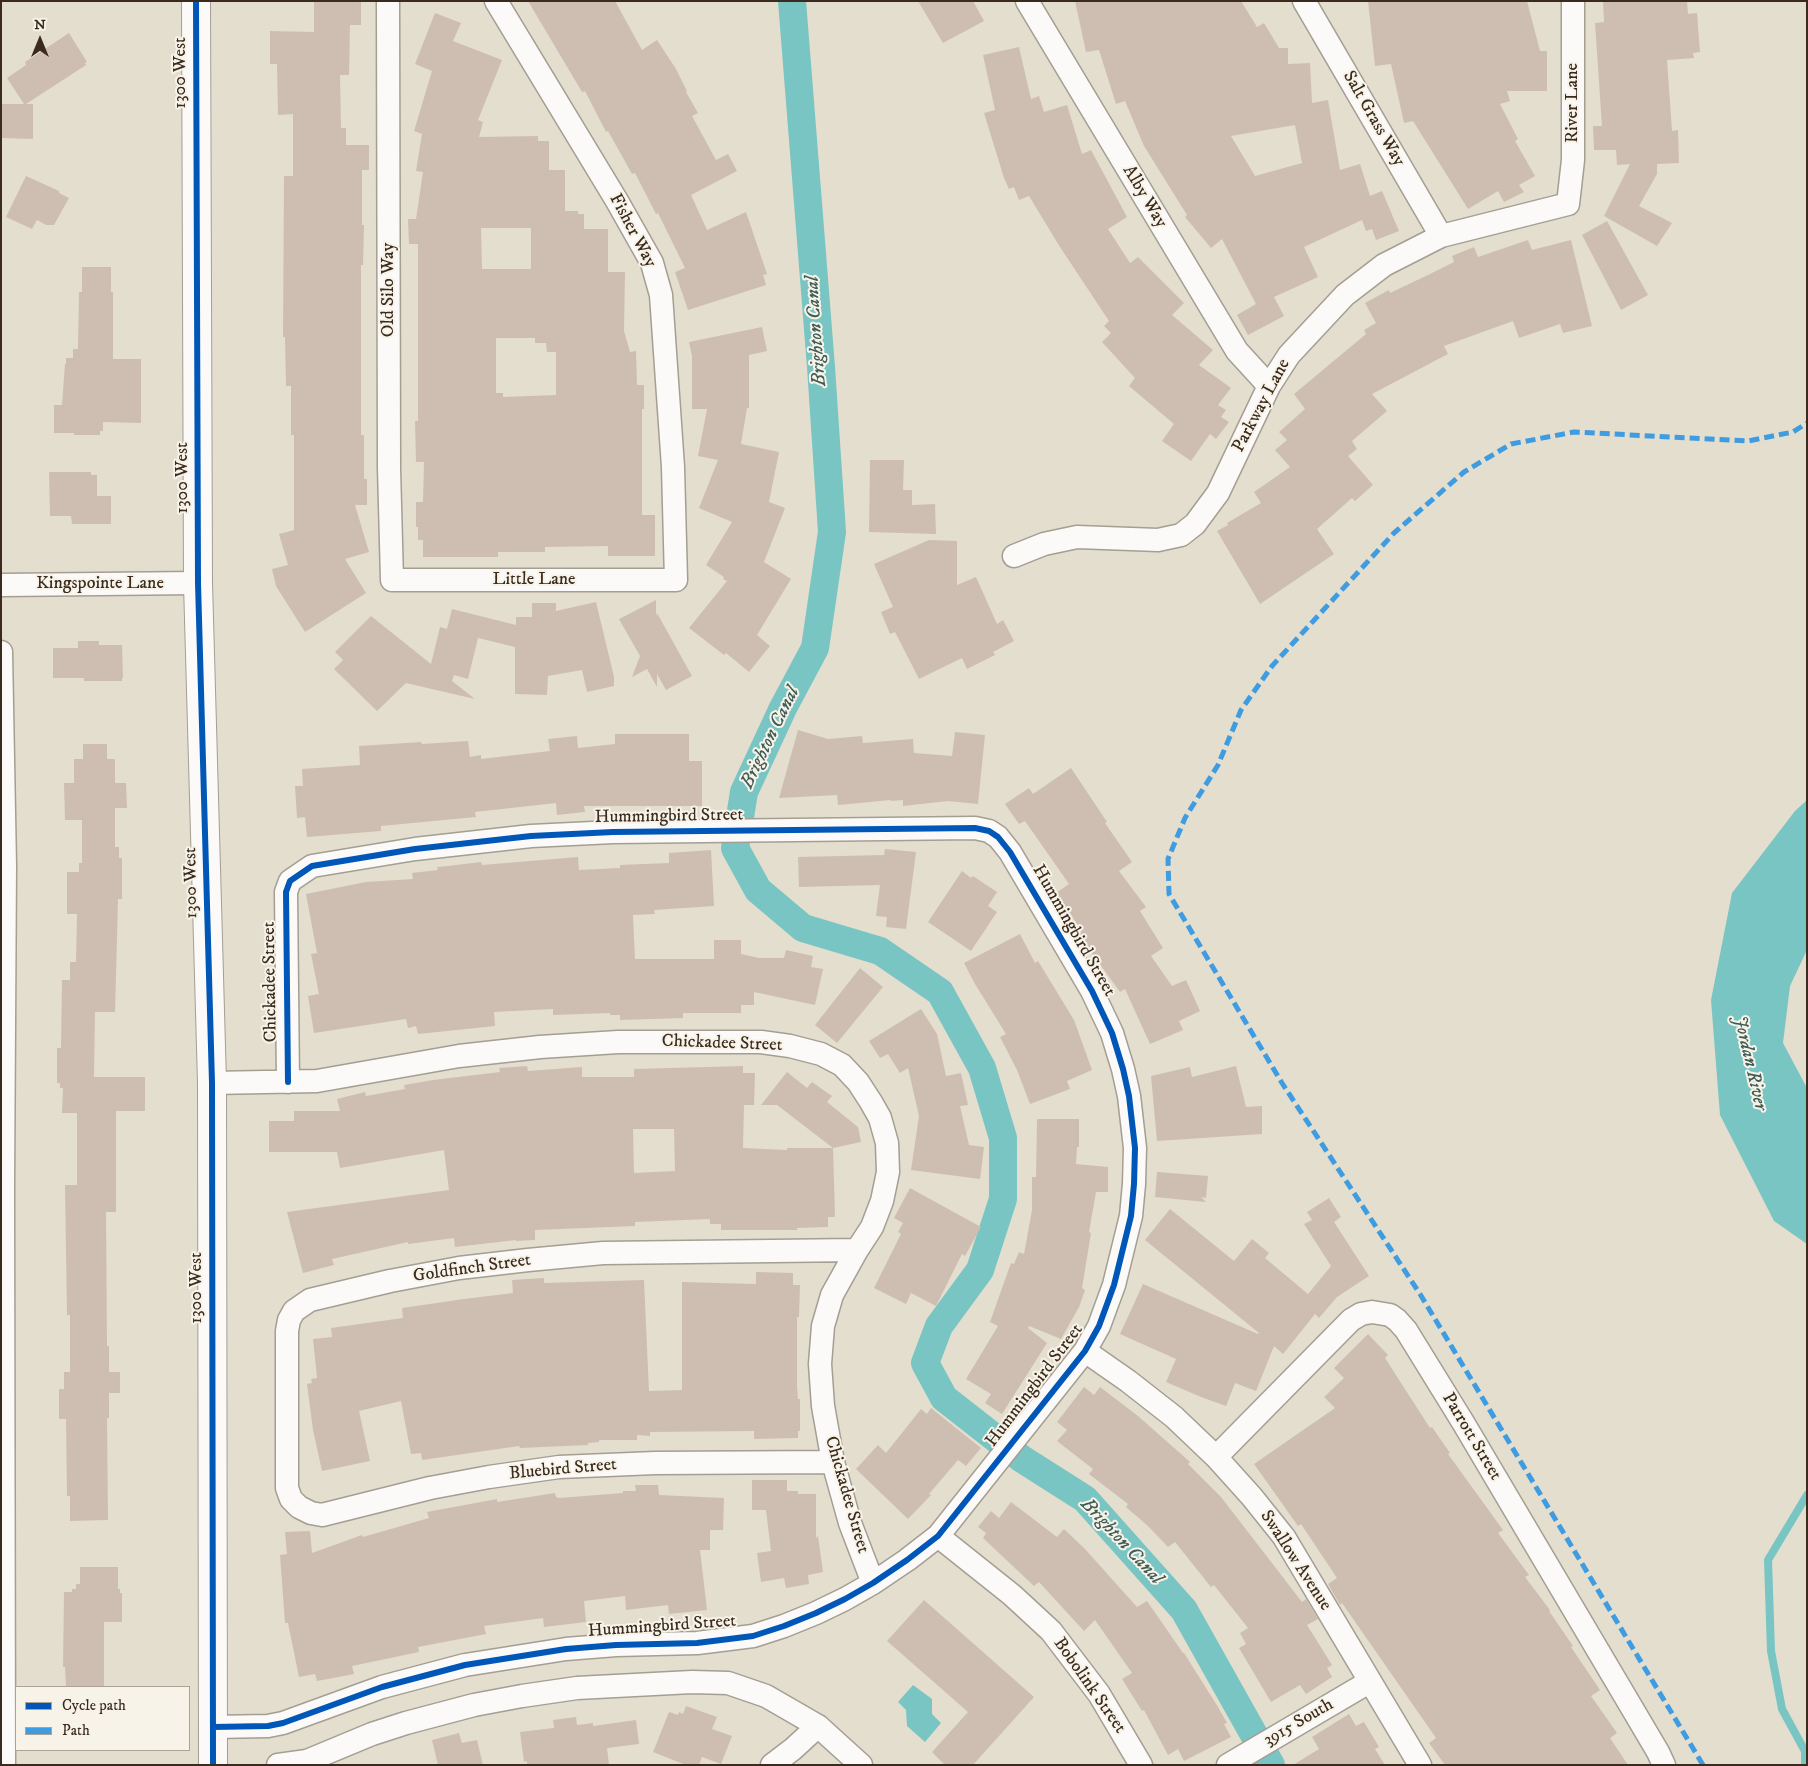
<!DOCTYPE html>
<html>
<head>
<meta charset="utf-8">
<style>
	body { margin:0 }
	#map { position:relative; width:1808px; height:1766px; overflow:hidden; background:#e4dece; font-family:"IM FELL DW Pica",serif }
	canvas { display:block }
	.frame { position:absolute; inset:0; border:2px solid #3b2a1e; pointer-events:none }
	.legend { position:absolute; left:15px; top:1686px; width:175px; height:65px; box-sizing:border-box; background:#f7f3e8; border:1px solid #aca397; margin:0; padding:6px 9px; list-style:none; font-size:15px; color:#3b2a1e }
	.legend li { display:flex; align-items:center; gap:10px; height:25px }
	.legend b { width:25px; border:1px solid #aca397 }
	.north { position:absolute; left:15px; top:15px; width:50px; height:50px; -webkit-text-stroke:4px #f7f3e8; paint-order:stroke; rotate:0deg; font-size:14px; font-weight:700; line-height:20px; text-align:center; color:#3b2a1e }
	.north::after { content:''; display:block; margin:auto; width:18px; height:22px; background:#3b2a1e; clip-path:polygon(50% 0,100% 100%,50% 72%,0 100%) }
</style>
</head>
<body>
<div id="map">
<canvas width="1808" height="1766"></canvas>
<div class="frame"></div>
<ul class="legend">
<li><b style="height:6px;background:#0057b8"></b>Cycle path</li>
<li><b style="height:6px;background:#3f9ce0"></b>Path</li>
</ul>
<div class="north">N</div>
</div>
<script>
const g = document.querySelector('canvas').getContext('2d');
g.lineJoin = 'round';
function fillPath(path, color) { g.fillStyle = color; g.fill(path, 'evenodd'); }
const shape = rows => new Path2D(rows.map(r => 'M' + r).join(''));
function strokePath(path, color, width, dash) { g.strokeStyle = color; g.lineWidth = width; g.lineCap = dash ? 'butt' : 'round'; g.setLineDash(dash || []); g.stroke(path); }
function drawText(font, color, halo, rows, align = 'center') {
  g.font = font + ' "IM FELL DW Pica",serif'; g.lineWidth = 4; g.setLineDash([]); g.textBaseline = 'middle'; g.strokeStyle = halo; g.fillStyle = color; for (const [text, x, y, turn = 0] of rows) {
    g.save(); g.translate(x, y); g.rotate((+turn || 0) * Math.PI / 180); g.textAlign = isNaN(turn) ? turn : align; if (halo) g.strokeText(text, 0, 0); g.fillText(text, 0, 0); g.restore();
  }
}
fillPath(shape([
	[1807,800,1807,950,1790,986,1783,1043,1807,1088,1807,1244,1774,1221,1720,1115,1711,1000,1732,893,1795,811],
	[913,1685,932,1699,932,1714,941,1723,925,1742,907,1726,906,1710,898,1702]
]), '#78c5c4');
strokePath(shape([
	[1805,1765,1805,1751,1782,1709,1771,1651,1768,1560,1807,1495]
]), '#78c5c4', 8);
strokePath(shape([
	[792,1,821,367,832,532,815,648,783,708,744,792,735,848,758,890,803,928,880,951,940,992,982,1068,1003,1138,1003,1199,980,1270,939,1326,925,1363,944,1398,1022,1459,1085,1499,1184,1610,1271,1765]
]), '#78c5c4', 28);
fillPath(shape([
	[314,1,361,1,361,25,350,25,349,75,340,75,341,128,346,128,346,145,369,145,369,170,362,170,362,225,364,225,363,265,361,265,361,435,364,435,364,479,367,479,367,505,355,505,369,552,345,559,366,593,305,632,276,586,272,569,288,565,279,534,294,530,294,435,291,435,291,386,286,386,285,337,283,337,284,176,293,176,293,114,278,115,277,64,270,64,270,31,314,32],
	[528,1,615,1,642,50,657,40,676,69,687,91,686,92,698,113,692,116,716,160,728,154,737,171,691,195,707,230,746,212,767,274,763,275,766,285,688,310,675,272,685,268,658,213,656,214,635,173,632,174,608,131,606,132,585,91,582,92],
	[918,1,973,1,984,21,943,43],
	[1075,1,1241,1,1257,27,1264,23,1279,48,1288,48,1288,64,1310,63,1312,103,1328,100,1340,170,1360,164,1370,196,1382,191,1399,231,1376,240,1372,229,1366,231,1362,220,1304,247,1318,277,1274,297,1284,316,1248,335,1237,315,1256,304,1222,239,1211,248,1185,217,1187,215,1144,146,1125,101,1116,104,1099,50,1086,52],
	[1295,125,1302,163,1255,176,1231,136],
	[1368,1,1527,1,1540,51,1547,51,1547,91,1507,91,1510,101,1500,104,1518,139,1515,141,1535,176,1519,185,1524,192,1504,202,1498,191,1468,209,1413,121,1404,123,1391,64,1375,66],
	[1603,1,1687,1,1688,14,1697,13,1700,52,1693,53,1694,58,1667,60,1672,131,1678,130,1679,163,1657,164,1657,174,1639,206,1672,223,1657,246,1604,216,1630,164,1617,165,1616,150,1594,150,1593,126,1602,126,1595,23,1604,22],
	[435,13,461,23,453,41,502,60,478,120,483,122,479,137,538,136,538,141,549,141,549,170,565,170,565,211,578,211,578,214,584,214,584,229,608,229,608,272,625,272,624,331,630,352,636,351,637,385,644,385,644,409,642,409,642,515,655,515,655,556,608,556,608,546,545,547,545,552,498,552,498,557,423,557,423,540,418,540,418,527,416,527,416,502,423,502,424,462,416,462,415,421,418,421,418,244,409,244,408,219,416,219,423,172,416,171,422,134,414,131,432,71,415,64],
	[481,228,531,228,531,269,482,269],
	[496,338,535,338,535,343,546,343,547,352,556,352,556,395,503,397,503,393,496,393],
	[69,33,87,62,85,63,86,65,26,104,33,104,33,139,1,138,1,104,24,104,7,78,26,65,25,62],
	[1019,47,1031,99,1039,96,1044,112,1067,105,1082,154,1091,150,1127,217,1108,229,1130,263,1138,257,1184,303,1172,315,1213,350,1199,365,1231,388,1218,405,1226,410,1221,417,1229,422,1216,439,1210,434,1191,461,1162,441,1174,424,1129,386,1135,378,1102,342,1111,333,1104,326,1109,321,1060,247,1029,196,1019,200,1014,187,1009,189,1004,178,984,113,995,110,983,55],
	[26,176,59,191,59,193,69,198,54,225,46,225,37,220,32,229,6,217],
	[1607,221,1648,295,1621,310,1582,235],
	[1528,240,1532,250,1571,240,1592,326,1563,333,1560,324,1519,338,1513,321,1444,346,1448,354,1372,394,1387,411,1352,441,1357,449,1348,456,1373,485,1355,501,1352,498,1317,529,1334,554,1260,604,1217,531,1228,525,1227,523,1261,503,1254,492,1290,467,1275,450,1287,440,1279,432,1305,409,1294,394,1366,334,1364,330,1376,323,1365,303,1389,290,1390,293,1430,274,1454,262,1452,256,1474,247,1478,257],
	[82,267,111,267,111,292,113,292,113,359,141,359,141,423,103,422,103,431,100,431,100,435,74,435,74,433,54,433,54,405,62,405,65,364,66,364,66,358,73,358,73,349,78,349,79,292,82,292],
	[762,327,767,351,749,355,749,408,747,408,741,444,779,452,769,502,785,508,764,562,791,579,757,635,770,646,749,672,726,653,724,655,689,628,727,581,723,579,724,577,706,565,732,522,699,508,718,460,698,456,707,409,692,409,692,356,689,342],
	[870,460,904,460,903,490,912,490,912,505,935,504,936,534,869,532],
	[49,472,91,472,91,475,97,475,97,496,111,496,111,524,72,524,71,516,50,516],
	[929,540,957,541,957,585,976,577,997,624,1003,620,1014,641,993,652,995,655,967,669,962,658,919,679,895,632,890,634,881,612,893,607,874,564],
	[656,600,656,616,657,613,692,676,666,690,657,674,657,687,647,669,632,677,640,656,619,619],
	[596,602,614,677,614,686,587,692,582,670,548,676,547,695,515,694,515,647,478,638,468,679,454,675,452,681,475,699,406,683,377,711,334,669,343,660,335,652,371,616,431,664,440,627,447,629,452,609,516,625,516,617,532,617,532,603,556,603,556,611],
	[78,641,99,641,99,645,122,645,123,678,122,678,122,681,84,681,84,678,53,678,53,648,78,648],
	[798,730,828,739,862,736,863,743,913,739,914,753,952,756,955,732,985,735,978,804,948,801,903,806,903,800,891,801,891,800,838,805,837,795,779,798],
	[615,734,689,734,689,761,702,761,702,806,584,806,585,812,557,815,556,803,475,812,476,817,381,826,381,831,307,837,305,817,297,818,295,786,303,786,302,769,360,765,359,746,421,742,422,744,468,741,470,757,481,755,481,759,550,751,548,739,577,736,578,748,615,744],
	[83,744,107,744,107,759,115,759,115,783,126,783,127,808,115,808,115,847,119,847,119,858,122,858,122,899,118,899,115,1012,95,1012,94,1077,145,1077,145,1111,116,1111,116,1212,106,1212,107,1346,109,1346,109,1372,120,1372,120,1393,109,1393,109,1418,107,1418,108,1520,70,1521,70,1496,67,1496,66,1419,59,1419,59,1389,64,1389,64,1372,70,1372,70,1315,67,1315,65,1185,77,1185,77,1113,62,1113,63,1088,60,1088,60,1083,57,1083,57,1048,61,1048,62,980,70,980,70,962,76,962,77,914,67,914,67,872,79,872,79,863,82,863,82,820,65,820,64,783,74,783,74,759,83,759],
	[1071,768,1107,822,1105,823,1132,862,1119,871,1146,907,1140,911,1163,948,1151,956,1172,986,1186,980,1200,1011,1179,1021,1183,1030,1150,1044,1125,989,1120,992,1078,934,1082,931,1056,893,1069,884,1025,821,1019,824,1005,804,1029,788,1033,794],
	[885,849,916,852,906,929,886,927,887,917,876,916,880,885,799,887,798,857,884,855],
	[711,850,714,906,654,910,655,914,633,915,635,959,714,959,714,940,741,940,741,954,759,958,784,958,786,950,813,956,811,967,823,969,815,1005,754,992,754,1005,741,1005,741,1013,683,1013,683,1018,620,1020,620,1015,610,1015,610,1013,553,1015,553,1009,494,1012,495,1026,418,1034,416,1026,408,1028,406,1019,314,1033,308,996,319,994,311,954,317,953,306,894,366,882,413,879,412,873,438,870,437,867,448,866,481,862,482,865,578,857,579,870,620,868,620,865,669,863,669,853],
	[962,871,971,878,973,876,997,892,988,906,997,912,971,951,928,922],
	[1020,934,1035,963,1038,961,1074,1020,1092,1070,1067,1081,1070,1089,1030,1104,1017,1070,1000,1037,1006,1034,975,984,964,963],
	[860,968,883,987,837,1043,815,1025],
	[921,1009,937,1034,946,1076,961,1073,968,1105,960,1106,969,1145,984,1147,980,1179,911,1170,919,1116,908,1068,900,1073,888,1054,880,1058,869,1041],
	[527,1066,528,1071,582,1067,582,1077,634,1077,634,1069,743,1066,743,1073,755,1073,754,1105,744,1105,743,1148,787,1150,787,1148,833,1148,777,1105,761,1105,787,1072,807,1088,812,1082,832,1096,827,1102,858,1127,861,1142,833,1148,835,1217,828,1217,828,1227,797,1228,797,1230,721,1230,721,1224,710,1224,710,1219,635,1222,635,1226,535,1230,535,1240,516,1241,516,1240,455,1247,454,1238,408,1244,408,1242,332,1259,334,1265,303,1273,287,1212,449,1190,444,1150,340,1168,337,1152,269,1152,269,1121,294,1121,294,1111,340,1111,337,1099,365,1092,366,1096,405,1089,404,1085,433,1080,500,1072,499,1068],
	[633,1129,674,1129,675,1171,634,1173],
	[1236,1066,1246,1107,1262,1106,1262,1134,1157,1141,1151,1076,1190,1067,1192,1077],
	[1037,1119,1079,1119,1079,1147,1077,1147,1076,1164,1108,1167,1108,1192,1096,1192,1089,1232,1091,1233,1082,1288,1085,1290,1079,1307,1061,1339,1029,1326,1028,1328,1047,1343,1002,1414,985,1403,991,1394,966,1379,998,1326,990,1322,1011,1263,1014,1264,1019,1252,1024,1254,1032,1210,1032,1177,1036,1177],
	[1157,1172,1208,1176,1206,1198,1201,1197,1206,1202,1155,1197],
	[910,1188,981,1227,965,1256,962,1254,936,1306,911,1293,906,1304,874,1288,901,1234,898,1232,903,1223,894,1218],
	[1329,1198,1341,1217,1334,1222,1369,1276,1337,1297,1319,1318,1315,1314,1283,1354,1274,1346,1256,1391,1235,1383,1226,1406,1201,1397,1166,1382,1176,1359,1120,1334,1143,1284,1258,1334,1259,1333,1145,1240,1170,1209,1234,1261,1252,1239,1269,1253,1265,1258,1308,1294,1331,1266,1304,1224,1312,1220,1307,1212],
	[756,1272,793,1273,793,1285,800,1285,799,1317,797,1317,797,1387,798,1399,800,1399,800,1431,798,1431,798,1438,754,1439,754,1431,650,1432,650,1436,637,1435,637,1440,599,1440,599,1442,588,1443,588,1445,520,1448,519,1446,422,1460,421,1453,411,1454,401,1401,359,1411,370,1461,322,1471,313,1430,307,1384,312,1383,311,1379,317,1378,313,1339,332,1337,331,1328,403,1318,402,1308,464,1299,513,1293,512,1280,544,1278,544,1283,644,1280,649,1391,682,1390,682,1282,756,1284],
	[1368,1334,1388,1355,1385,1358,1430,1428,1432,1427,1450,1453,1448,1454,1503,1530,1498,1533,1529,1575,1525,1577,1550,1610,1549,1611,1573,1646,1571,1647,1600,1690,1591,1696,1617,1733,1610,1738,1628,1765,1445,1765,1429,1743,1436,1738,1342,1603,1340,1605,1328,1584,1337,1578,1301,1524,1298,1526,1254,1464,1335,1408,1324,1397,1344,1378,1334,1368],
	[1084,1387,1094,1395,1100,1387,1138,1416,1190,1462,1188,1464,1221,1497,1302,1602,1306,1599,1318,1619,1307,1625,1332,1665,1327,1668,1332,1677,1306,1694,1300,1685,1271,1702,1239,1648,1246,1644,1240,1633,1248,1628,1214,1585,1211,1587,1175,1542,1168,1547,1148,1526,1126,1507,1128,1504,1089,1474,1093,1469,1057,1441,1067,1430,1057,1422],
	[931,1408,981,1448,966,1466,958,1460,929,1494,931,1495,908,1519,856,1469,878,1445,886,1453,921,1409,927,1414],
	[752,1480,787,1480,787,1491,798,1491,798,1494,816,1494,816,1538,818,1536,823,1572,808,1575,809,1584,786,1588,784,1578,761,1582,757,1553,771,1551,766,1510,752,1510],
	[635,1485,658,1485,659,1495,724,1498,723,1530,710,1530,710,1550,700,1550,707,1610,669,1614,668,1605,626,1610,625,1596,584,1601,586,1622,544,1627,543,1618,484,1626,486,1634,418,1647,419,1652,352,1666,354,1674,317,1681,315,1674,299,1677,288,1623,285,1623,280,1555,287,1554,285,1532,310,1531,312,1553,362,1535,363,1537,429,1518,427,1512,497,1499,497,1502,555,1493,556,1497,559,1498,623,1493,623,1491,636,1491],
	[1011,1502,1057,1537,1064,1529,1085,1549,1137,1607,1147,1601,1183,1653,1184,1653,1218,1707,1227,1723,1224,1724,1231,1737,1184,1761,1178,1749,1168,1755,1144,1710,1142,1711,1122,1679,1132,1673,1095,1620,1084,1631,1039,1582,1034,1586,983,1538,986,1533,978,1527,991,1511,999,1518],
	[80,1567,118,1567,118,1589,120,1589,120,1593,122,1593,122,1622,104,1622,104,1687,66,1687,65,1667,63,1667,64,1592,72,1592,72,1589,76,1589,76,1584,80,1584],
	[924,1600,1034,1697,973,1765,945,1765,932,1752,968,1712,887,1641],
	[686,1706,717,1717,712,1729,732,1736,721,1764,702,1757,699,1765,686,1765,653,1752,669,1712,678,1715,679,1712,683,1714],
	[1349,1714,1356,1726,1364,1722,1379,1747,1375,1749,1385,1765,1293,1765,1319,1749,1312,1737],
	[576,1717,577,1725,593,1723,593,1726,636,1720,639,1744,607,1748,609,1765,527,1765,527,1761,524,1762,520,1732,554,1728,553,1720],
	[459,1733,462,1743,477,1740,483,1765,438,1765,432,1740]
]), '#cebeb1');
const street = shape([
	[388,1,389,468,392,580,676,580,673,467,661,295,652,263,617,201,496,1],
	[1027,1,1237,351,1269,386],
	[1304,1,1441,236],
	[1014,556,1044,544,1077,537,1158,540,1181,535,1195,524,1218,493,1269,386,1289,355,1345,295,1384,265,1441,236,1568,204,1573,160,1573,1],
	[1,585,198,583],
	[1,652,5,866,3,1187,4,1765],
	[212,1083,317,1081,459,1056,540,1047,618,1042,761,1042,790,1046,821,1054,842,1065,858,1082,871,1102,880,1118,887,1143,888,1172,882,1201,872,1227,857,1250,832,1295,823,1326,820,1364,823,1406,833,1462,850,1523,873,1583],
	[1085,1351,1128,1381,1174,1417,1216,1457,1252,1497,1284,1537,1420,1765],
	[1216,1457,1351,1320,1361,1314,1372,1312,1390,1315,1397,1320,1406,1330,1464,1424,1658,1752,1664,1765],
	[833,1462,655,1463,559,1467,489,1477,430,1488,322,1515,311,1513,299,1507,291,1499,287,1488,287,1331,289,1320,294,1311,310,1300,390,1281,459,1268,528,1260,603,1253,857,1250],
	[938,1536,1012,1595,1051,1631,1099,1694,1141,1765],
	[213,1727,268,1726,283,1723,382,1687,465,1665,566,1649,616,1645,697,1643,753,1636,784,1626,816,1613,845,1599,873,1583,907,1560,938,1536,1085,1351,1099,1326,1114,1285,1131,1216,1134,1184,1135,1148,1129,1096,1123,1069,1112,1033,1092,991,1010,852,998,837,989,831,975,828,613,832,531,836,415,849,312,866,290,881,286,892,288,1082],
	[278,1765,307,1761,372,1734,406,1723,474,1705,522,1696,577,1688,692,1682,728,1683,766,1696,818,1726,861,1765],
	[772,1765,793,1749,818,1726],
	[1228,1765,1369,1682]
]);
const secondary = shape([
	[196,1,198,583,212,1083,213,1765]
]);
strokePath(street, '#a49e93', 25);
strokePath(secondary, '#a49e93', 30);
strokePath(street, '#fbfaf8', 22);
strokePath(secondary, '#fbfaf8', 28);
strokePath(shape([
	[1703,1765,1420,1294,1282,1083,1169,894,1168,859,1185,818,1218,765,1241,710,1272,666,1394,533,1464,472,1511,444,1574,432,1748,441,1793,432,1807,423]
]), '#3f9ce0', 5, [10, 5]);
strokePath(shape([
	[196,1,198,583,212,1083,213,1765],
	[213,1727,268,1726,283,1723,382,1687,465,1665,566,1649,616,1645,697,1643,753,1636,784,1626,816,1613,845,1599,873,1583,907,1560,938,1536,1085,1351,1099,1326,1114,1285,1131,1216,1134,1184,1135,1148,1129,1096,1123,1069,1112,1033,1092,991,1010,852,998,837,989,831,975,828,613,832,531,836,415,849,312,866,290,881,286,892,288,1082]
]), '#0057b8', 6);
drawText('18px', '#3b2a1e', '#f7f3e8', [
	["1300 West",181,73,-90],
	["River Lane",1573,103,-90],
	["Salt Grass Way",1373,119,60],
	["Alby Way",1144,197,59],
	["Fisher Way",632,231,62],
	["Old Silo Way",389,290,-90],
	["Parkway Lane",1262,406,-62],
	["1300 West",183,478,-90],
	["Little Lane",534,580],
	["Kingspointe Lane",100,584],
	["Hummingbird Street",669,817,-1],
	["1300 West",192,883,-91],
	["Hummingbird Street",1073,931,60],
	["Chickadee Street",271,982,-91],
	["Chickadee Street",722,1044,2],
	["Goldfinch Street",472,1269,-8],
	["1300 West",197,1288,-90],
	["Hummingbird Street",1035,1386,-53],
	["Parrott Street",1471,1437,59],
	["Bluebird Street",563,1470,-5],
	["Chickadee Street",846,1495,74],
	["Swallow Avenue",1295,1561,57],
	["Hummingbird Street",662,1627,-4],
	["Bobolink Street",1089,1686,55],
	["3915 South",1299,1723,-30]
]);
drawText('italic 19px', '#405c57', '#f7f3e8', [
	["Brighton Canal",817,331,-94],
	["Brighton Canal",771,738,-64],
	["Jordan River",1749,1063,77],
	["Brighton Canal",1121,1542,47]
]);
</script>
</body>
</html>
